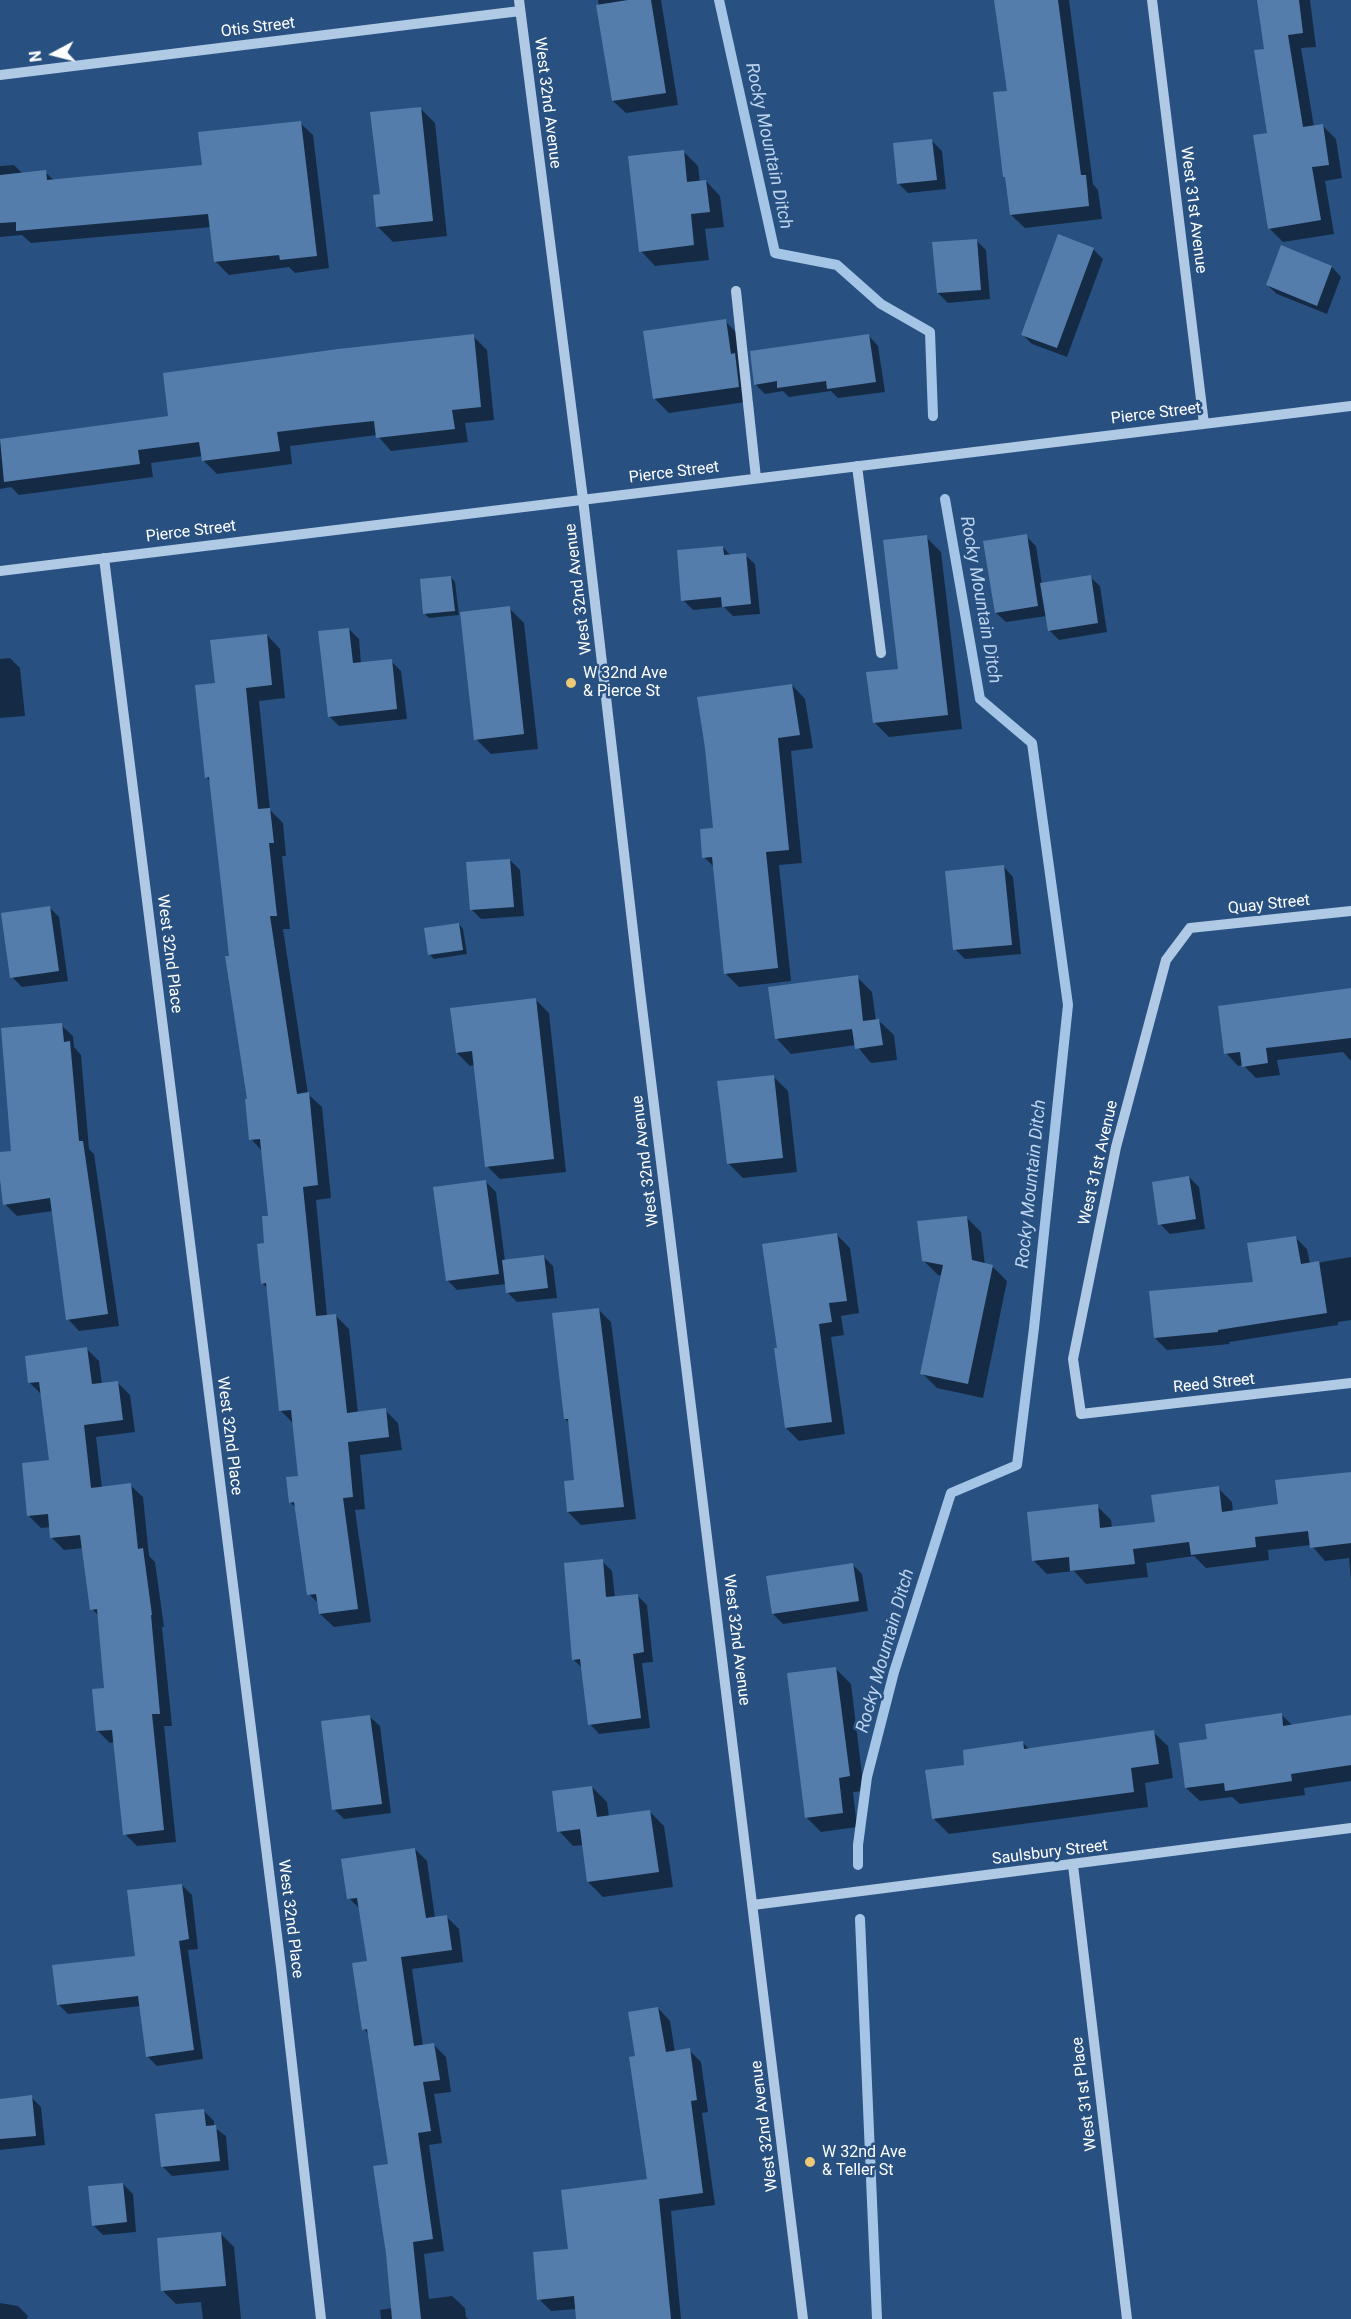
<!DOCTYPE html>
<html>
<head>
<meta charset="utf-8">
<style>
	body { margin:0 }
	#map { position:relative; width:1351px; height:2319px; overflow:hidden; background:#285181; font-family:Roboto,sans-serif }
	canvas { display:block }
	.north { position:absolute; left:24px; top:24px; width:60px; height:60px; -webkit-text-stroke:4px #285181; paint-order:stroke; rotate:263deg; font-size:16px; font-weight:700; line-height:24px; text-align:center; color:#fff }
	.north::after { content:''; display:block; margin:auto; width:21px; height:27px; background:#fff; clip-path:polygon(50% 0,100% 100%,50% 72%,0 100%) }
</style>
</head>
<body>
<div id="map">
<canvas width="1351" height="2319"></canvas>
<div class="north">N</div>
</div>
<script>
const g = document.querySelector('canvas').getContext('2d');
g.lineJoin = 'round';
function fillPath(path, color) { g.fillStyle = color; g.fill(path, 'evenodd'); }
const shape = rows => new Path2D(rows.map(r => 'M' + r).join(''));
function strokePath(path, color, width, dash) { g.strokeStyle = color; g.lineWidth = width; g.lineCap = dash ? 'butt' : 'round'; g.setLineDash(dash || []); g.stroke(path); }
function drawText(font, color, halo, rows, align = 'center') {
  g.font = font + ' Roboto,sans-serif'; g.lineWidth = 5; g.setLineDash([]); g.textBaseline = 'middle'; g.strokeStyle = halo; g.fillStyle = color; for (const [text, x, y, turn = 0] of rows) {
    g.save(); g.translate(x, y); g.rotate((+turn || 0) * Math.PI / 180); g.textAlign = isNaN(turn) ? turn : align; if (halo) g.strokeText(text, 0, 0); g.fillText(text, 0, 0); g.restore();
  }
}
fillPath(shape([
	[598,0,661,0,678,105,626,113,613,101],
	[996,0,1069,0,1093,184,1098,190,1102,219,1025,228,1011,215,1009,92],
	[1259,0,1310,0,1316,47,1301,48,1314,127,1322,125,1336,139,1342,178,1325,181,1334,234,1283,242,1269,228,1266,50],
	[420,108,435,123,447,236,393,242,378,227,381,196],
	[300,123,313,135,329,268,295,273,289,267,229,275,216,262,212,227,31,243,22,235,0,237,0,166,14,165,23,174,45,172,55,181,204,166],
	[932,141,942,151,946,189,908,193,898,183],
	[683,151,698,166,700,182,706,181,720,196,724,227,705,229,709,260,655,266,641,251],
	[976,240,986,250,990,299,948,303,938,293],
	[1282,247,1332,267,1341,277,1327,314,1277,294,1267,285],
	[1093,249,1103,259,1067,357,1032,344,1022,334],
	[725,321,740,336,753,401,669,413,654,398],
	[473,336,487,350,494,420,465,423,468,442,391,451,377,435,290,446,292,464,217,474,203,460,203,456,151,463,153,477,19,495,11,487,0,489,0,440,170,417],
	[869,336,878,346,885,392,838,398,831,391,789,397,783,391,765,394,755,384],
	[1026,536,1036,546,1042,584,1090,577,1100,586,1107,632,1059,640,1049,630,1047,616,1006,622,996,613],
	[926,537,941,552,962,729,889,737,874,722,900,670],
	[723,547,731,556,745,555,755,564,760,614,733,616,724,607,693,610,683,600],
	[451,577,455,582,459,615,429,618,425,614],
	[509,608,524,623,538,749,491,754,476,739],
	[349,629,359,639,361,664,391,661,401,671,407,719,339,726,329,716],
	[267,635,280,649,285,698,259,701,270,810,283,823,286,856,282,856,290,929,283,929,308,1094,322,1107,331,1198,316,1200,327,1316,335,1315,349,1329,358,1413,385,1410,398,1423,402,1450,360,1455,365,1509,355,1510,371,1622,334,1627,320,1614,319,1604,309,1594,296,1508,290,1502,300,1477,294,1424,281,1411,268,1289,262,1283,270,1217,263,1152,251,1139,248,1100,211,782,206,777,216,684],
	[10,658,20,668,25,716,0,718,0,659],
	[792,685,805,699,813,748,791,751,802,863,779,865,791,981,739,987,725,973,715,868,704,857,714,829],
	[510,860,520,870,524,916,481,919,471,909],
	[1004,867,1013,877,1021,954,965,959,955,949],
	[49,907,59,917,68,981,22,987,12,977],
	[459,924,463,929,467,954,434,959,429,954],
	[857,977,872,992,876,1021,879,1021,894,1035,897,1060,871,1063,856,1045,791,1054,777,1039],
	[1351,991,1351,1061,1343,1052,1277,1060,1280,1075,1256,1078,1243,1065,1238,1066,1226,1053],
	[536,1000,549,1013,566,1172,500,1179,487,1166,475,1065,470,1066,457,1053],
	[61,1025,73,1036,74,1047,81,1055,89,1149,94,1154,119,1326,79,1331,68,1319,53,1211,17,1216,5,1204,0,1168,0,1154,13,1152],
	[773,1076,788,1091,797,1172,743,1178,728,1163],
	[1189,1177,1199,1187,1205,1229,1170,1234,1160,1224],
	[486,1182,496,1192,505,1261,543,1256,553,1266,557,1298,517,1302,507,1292,506,1284,457,1290,447,1280],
	[966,1217,981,1232,985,1265,992,1266,1007,1281,983,1398,937,1388,922,1373,942,1276,938,1275,923,1260],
	[837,1235,850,1248,859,1313,841,1316,844,1335,831,1337,845,1434,799,1441,786,1428,779,1349],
	[1296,1238,1307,1249,1310,1264,1351,1257,1351,1320,1338,1322,1338,1325,1229,1342,1230,1344,1167,1350,1155,1338,1254,1283],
	[598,1309,611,1322,636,1519,581,1525,568,1512,576,1482,569,1423,565,1419],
	[87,1349,99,1361,102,1384,117,1382,130,1395,135,1432,96,1437,102,1488,130,1485,143,1497,149,1556,155,1562,164,1627,162,1627,172,1726,164,1726,176,1842,137,1846,125,1834,115,1742,110,1743,97,1730,106,1689,99,1616,92,1609,83,1548,64,1550,52,1538,51,1527,41,1528,29,1516,51,1461,42,1395,29,1382],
	[1351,1474,1351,1579,1349,1558,1325,1561,1311,1545,1268,1550,1269,1560,1206,1568,1194,1556,1146,1563,1148,1577,1086,1584,1074,1571,1047,1574,1034,1561,1097,1506,1111,1520,1112,1528,1157,1524,1218,1488,1232,1502,1233,1512,1280,1506],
	[602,1561,612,1571,615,1598,637,1595,647,1605,653,1662,642,1663,650,1728,599,1734,590,1724,583,1669,574,1660],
	[852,1564,862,1574,868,1611,783,1624,773,1614],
	[836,1669,851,1684,864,1791,853,1792,857,1827,821,1832,806,1817],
	[1281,1714,1293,1726,1351,1717,1351,1781,1304,1788,1305,1795,1240,1804,1232,1797,1200,1801,1186,1788,1209,1741],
	[370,1717,380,1726,391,1813,344,1819,334,1809],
	[1153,1732,1168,1746,1173,1778,1145,1783,1148,1807,949,1834,934,1819,966,1766,1023,1743,1029,1749],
	[592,1787,607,1802,609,1817,649,1811,664,1826,673,1887,603,1897,588,1882,583,1845,573,1846,559,1831],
	[415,1849,427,1861,435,1918,447,1917,459,1929,463,1962,412,1969,423,2046,434,2045,446,2057,451,2092,434,2094,442,2143,429,2145,444,2251,424,2254,429,2299,452,2296,465,2308,466,2317,469,2319,381,2319,380,2310,393,2308,375,2167,389,2165,369,2035,364,2029,369,1963,361,1910,349,1898],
	[182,1885,192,1895,198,1949,188,1950,203,2059,157,2066,147,2056,141,2006,68,2014,58,2004,137,1957],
	[658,2008,670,2021,675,2052,689,2050,701,2062,708,2112,702,2113,715,2205,671,2211,681,2319,577,2319,576,2309,551,2311,539,2299,570,2250,648,2180,637,2057],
	[31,2097,41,2107,45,2145,0,2150,0,2100],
	[204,2111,214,2121,214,2127,226,2136,229,2170,172,2176,162,2166],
	[123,2184,133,2194,136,2232,103,2235,93,2225],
	[221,2234,234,2247,241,2319,203,2319,201,2302,176,2304,163,2291],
	[0,2303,18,2306,28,2316,27,2319,0,2319]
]), '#0007');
strokePath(shape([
	[719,0,775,253,837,265,881,304,930,332,933,416],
	[858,1865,858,1845,867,1777,894,1672,951,1493,1017,1465,1034,1328,1068,1005,1032,743,980,699,945,499],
	[860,1919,877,2319]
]), '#a5c5e6', 10);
fillPath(shape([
	[628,0,651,0,666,93,612,101,596,5],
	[994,0,1058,0,1081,175,1086,175,1089,206,1010,215,1005,177,1003,177,993,92,1007,91],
	[1257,0,1299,0,1303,33,1288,35,1303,127,1323,124,1329,165,1312,167,1321,220,1268,229,1253,135,1267,133,1254,50,1264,49],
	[421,107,433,221,376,227,373,195,380,194,370,112],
	[301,121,317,256,280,260,279,255,214,262,208,214,16,231,16,222,0,223,0,175,46,170,47,180,202,165,198,132],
	[932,139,937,180,897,184,893,143],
	[684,150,687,182,706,180,710,212,691,214,694,245,639,252,628,156],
	[1058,234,1094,248,1057,348,1021,335],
	[977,239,981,290,937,293,932,242],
	[1281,245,1332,266,1317,306,1266,285],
	[726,319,731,354,735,353,739,387,653,399,643,331],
	[474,334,481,407,452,410,455,429,376,438,374,421,326,426,277,432,280,451,202,461,199,442,138,450,140,464,4,482,0,439,168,416,163,373,338,349],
	[869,334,876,382,827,389,826,381,777,388,777,381,754,385,750,351],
	[1027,534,1038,606,995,613,983,541],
	[927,535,948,715,873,723,866,672,898,669,883,540],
	[723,546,724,555,746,553,751,604,722,607,721,597,681,601,677,550],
	[1091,575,1098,623,1048,631,1040,583],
	[451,576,455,611,423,614,420,579],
	[510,606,524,734,474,740,460,612],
	[349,628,353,663,392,659,397,709,328,717,318,631],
	[267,634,272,685,246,688,258,809,270,808,274,843,269,843,277,916,270,916,297,1094,309,1092,318,1185,303,1187,316,1316,336,1314,347,1413,386,1408,389,1437,348,1442,353,1497,343,1498,358,1609,319,1614,316,1594,307,1595,294,1502,289,1503,286,1477,298,1476,291,1410,279,1411,266,1283,261,1284,257,1244,264,1243,262,1216,268,1216,260,1139,249,1140,245,1099,247,1099,225,956,229,956,209,777,205,778,195,685,215,683,210,640],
	[792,684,800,735,778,738,789,850,766,852,778,968,724,974,712,857,702,858,700,829,713,828,705,748,697,697],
	[510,859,514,907,470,910,466,862],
	[1004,865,1012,945,953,950,945,871],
	[50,906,59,971,10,978,1,913],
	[459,923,463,950,428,955,424,928],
	[858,975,863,1021,879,1019,883,1045,855,1049,852,1029,775,1039,768,987],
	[1351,988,1351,1038,1266,1048,1268,1063,1242,1067,1240,1052,1224,1054,1218,1006],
	[536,998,554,1159,485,1167,472,1051,456,1053,450,1008],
	[62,1023,64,1042,70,1041,79,1141,83,1141,108,1314,66,1320,50,1198,3,1205,0,1179,0,1152,11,1151,1,1028],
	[774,1075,783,1158,727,1164,717,1081],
	[1189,1176,1196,1219,1158,1225,1152,1182],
	[486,1180,499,1274,446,1281,433,1187],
	[967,1216,972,1260,993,1265,968,1384,920,1374,943,1265,922,1261,917,1221],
	[837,1233,847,1301,829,1303,832,1322,819,1324,832,1422,785,1428,774,1348,777,1348,762,1244],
	[1296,1236,1301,1264,1319,1261,1327,1313,1218,1330,1218,1332,1154,1338,1149,1291,1253,1282,1247,1243],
	[544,1255,548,1288,506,1293,502,1260],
	[599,1308,624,1507,567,1512,564,1481,574,1480,568,1419,564,1419,552,1313],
	[87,1347,92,1384,118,1381,123,1420,84,1425,91,1488,131,1483,138,1549,143,1548,152,1615,151,1615,160,1714,152,1714,164,1830,123,1835,112,1730,96,1731,92,1689,104,1688,97,1609,90,1610,80,1535,50,1538,48,1514,27,1516,22,1463,49,1460,39,1382,28,1383,25,1356],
	[1351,1472,1351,1543,1310,1548,1308,1531,1255,1537,1256,1547,1191,1555,1189,1542,1133,1549,1135,1564,1070,1571,1069,1557,1032,1561,1027,1512,1098,1504,1100,1528,1155,1522,1151,1495,1219,1486,1222,1512,1278,1504,1275,1480],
	[603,1559,606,1597,638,1594,644,1652,633,1654,641,1718,588,1725,580,1659,572,1660,564,1563],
	[853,1563,859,1601,772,1614,766,1576],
	[836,1667,850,1776,839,1778,843,1813,805,1818,787,1673],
	[1282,1713,1283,1726,1351,1715,1351,1765,1291,1774,1292,1781,1225,1791,1224,1783,1185,1788,1179,1743,1207,1739,1205,1724],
	[370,1715,382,1804,332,1810,321,1721],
	[1154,1730,1159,1764,1131,1768,1134,1792,932,1819,925,1770,964,1765,963,1750,1023,1741,1024,1749],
	[592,1786,597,1817,650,1810,659,1872,587,1882,580,1829,557,1832,552,1791],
	[415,1848,426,1918,447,1915,452,1950,401,1957,414,2046,434,2043,440,2080,423,2082,431,2131,418,2133,433,2239,413,2242,421,2319,392,2319,386,2254,373,2166,388,2164,367,2029,362,2030,352,1963,367,1961,357,1898,347,1899,341,1859],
	[182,1884,189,1939,179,1941,194,2050,146,2057,138,1996,57,2005,52,1965,135,1956,127,1890],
	[658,2007,666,2052,690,2048,697,2100,691,2101,703,2193,659,2199,671,2319,576,2319,574,2296,537,2300,533,2252,568,2249,561,2190,647,2179,629,2057,635,2056,628,2012],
	[32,2095,36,2136,0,2139,0,2099],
	[204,2109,206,2126,216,2125,220,2161,161,2167,155,2114],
	[123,2183,127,2222,92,2226,88,2186],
	[221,2232,226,2286,161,2291,157,2238]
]), '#557dab');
strokePath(shape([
	[519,0,583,499,640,991,803,2319],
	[1152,0,1204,424],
	[0,75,520,11],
	[736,291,756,478],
	[857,466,881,653],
	[104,558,281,1967,321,2319],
	[0,571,1351,406],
	[1351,911,1190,928,1166,960,1116,1147,1073,1359,1081,1414,1351,1383],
	[1073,1865,1127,2319],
	[753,1905,1351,1828]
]), '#b0cae6', 10);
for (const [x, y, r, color] of [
	[571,683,6,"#edc877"],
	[810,2162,6,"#edc877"]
]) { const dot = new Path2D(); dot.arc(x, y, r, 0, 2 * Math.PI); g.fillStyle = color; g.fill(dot); strokePath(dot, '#285181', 2); }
drawText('16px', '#fff', '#285181', [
	["Otis Street",258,28,-7],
	["West 32nd Avenue",547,103,83],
	["West 31st Avenue",1193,210,83],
	["Pierce Street",1156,414,-7],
	["Pierce Street",674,473,-7],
	["Pierce Street",191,532,-7],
	["West 32nd Avenue",579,589,-97],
	["Quay Street",1269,905,-6],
	["West 32nd Place",169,954,83],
	["West 32nd Avenue",646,1161,-97],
	["West 31st Avenue",1099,1163,-77],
	["Reed Street",1214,1384,-6],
	["West 32nd Place",229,1436,83],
	["West 32nd Avenue",736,1640,83],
	["Saulsbury Street",1050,1853,-7],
	["West 32nd Place",290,1919,83],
	["West 31st Place",1085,2094,-97],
	["West 32nd Avenue",765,2126,-97]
]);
drawText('16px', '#fff', '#285181', [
	["W 32nd Ave",583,674],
	["& Pierce St",583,692],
	["W 32nd Ave",822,2153],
	["& Teller St",822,2171]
], 'left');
drawText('italic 18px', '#bcd4ed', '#285181', [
	["Rocky Mountain Ditch",768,146,78],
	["Rocky Mountain Ditch",980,600,80],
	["Rocky Mountain Ditch",1032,1184,-84],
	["Rocky Mountain Ditch",886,1651,-74]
]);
</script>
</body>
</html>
